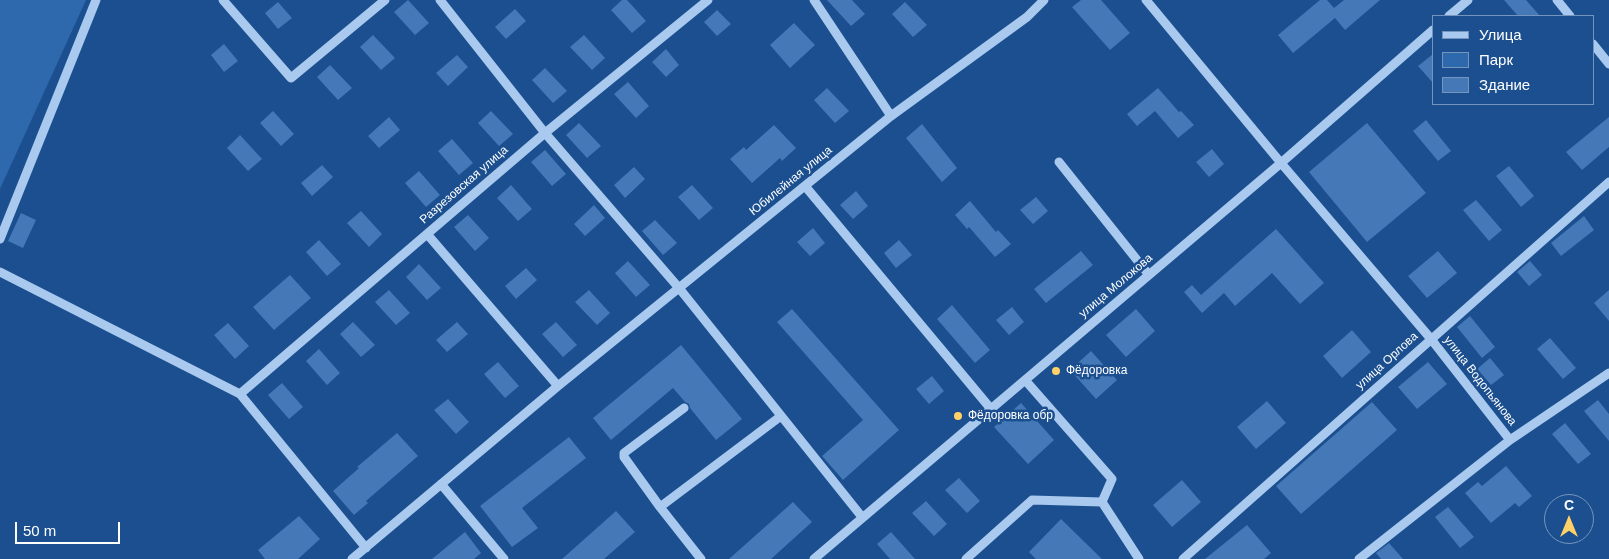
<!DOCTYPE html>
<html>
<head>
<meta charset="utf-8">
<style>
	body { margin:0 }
	#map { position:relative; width:1609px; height:559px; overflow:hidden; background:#1b4f8f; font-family:Arial,sans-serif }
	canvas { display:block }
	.legend { position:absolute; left:1432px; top:15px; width:162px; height:90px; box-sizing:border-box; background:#1b4f8f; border:1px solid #7695bc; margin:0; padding:6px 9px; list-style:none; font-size:15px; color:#fff }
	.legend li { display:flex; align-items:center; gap:10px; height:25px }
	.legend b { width:25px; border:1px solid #7695bc }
	.north { position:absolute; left:1544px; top:494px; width:50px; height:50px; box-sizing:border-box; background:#1b4f8f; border:1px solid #7695bc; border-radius:50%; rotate:0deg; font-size:14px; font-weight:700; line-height:20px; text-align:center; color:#fff }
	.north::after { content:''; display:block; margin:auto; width:18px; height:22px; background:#ffd166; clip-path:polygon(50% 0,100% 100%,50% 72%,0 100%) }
	.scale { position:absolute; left:15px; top:522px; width:105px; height:22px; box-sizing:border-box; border:2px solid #fff; border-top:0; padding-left:6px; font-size:15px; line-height:18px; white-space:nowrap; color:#fff; -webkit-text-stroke:4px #1b4f8f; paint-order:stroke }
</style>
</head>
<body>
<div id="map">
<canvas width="1609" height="559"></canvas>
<ul class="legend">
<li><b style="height:6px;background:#a9c9ee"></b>Улица</li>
<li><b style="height:14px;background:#2e69ad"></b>Парк</li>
<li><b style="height:14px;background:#4478b7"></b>Здание</li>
</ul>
<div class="north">С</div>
<div class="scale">50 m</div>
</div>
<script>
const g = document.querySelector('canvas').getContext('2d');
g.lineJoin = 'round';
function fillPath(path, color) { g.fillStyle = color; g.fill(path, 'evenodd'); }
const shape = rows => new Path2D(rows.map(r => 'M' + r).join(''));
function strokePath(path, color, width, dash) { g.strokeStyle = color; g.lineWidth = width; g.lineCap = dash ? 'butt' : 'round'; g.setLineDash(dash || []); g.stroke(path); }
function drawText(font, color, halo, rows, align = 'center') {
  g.font = font + ' Arial,sans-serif'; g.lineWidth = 5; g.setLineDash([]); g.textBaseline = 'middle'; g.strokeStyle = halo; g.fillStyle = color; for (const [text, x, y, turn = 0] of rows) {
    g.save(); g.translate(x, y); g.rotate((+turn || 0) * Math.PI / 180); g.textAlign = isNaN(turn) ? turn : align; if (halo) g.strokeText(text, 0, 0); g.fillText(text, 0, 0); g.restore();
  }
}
fillPath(shape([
	[0,0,86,0,0,189]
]), '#2e69ad');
fillPath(shape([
	[408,0,429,23,415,35,394,12],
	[622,0,627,0,646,21,632,33,611,10],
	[827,0,852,0,865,14,851,26],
	[1081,0,1101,0,1130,33,1110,50,1072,7],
	[1320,0,1327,0,1334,8,1344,0,1380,0,1345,30,1335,18,1293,53,1278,35],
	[1504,0,1526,0,1540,16,1518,16],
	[278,2,292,18,278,29,265,13],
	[905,2,927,25,913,37,892,14],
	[515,9,526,21,506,39,495,27],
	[717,10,731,24,717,36,704,22],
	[794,23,815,45,790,68,770,45],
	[373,35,395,58,381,70,360,47],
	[584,35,605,58,592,70,570,47],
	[224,44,238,61,224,72,211,55],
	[666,49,679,65,666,77,652,62],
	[1433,54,1433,83,1418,66],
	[457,55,468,67,448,86,436,73],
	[330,65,352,88,338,100,317,77],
	[545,68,567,91,553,103,532,80],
	[628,82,649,106,636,118,614,94],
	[827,88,849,111,835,123,814,100],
	[1158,88,1179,112,1181,111,1194,125,1178,138,1155,111,1137,126,1127,114],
	[273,111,294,134,281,146,260,123],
	[491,111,513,134,499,146,478,123],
	[389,117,400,130,379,148,368,136],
	[1609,117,1609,147,1582,170,1566,152],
	[1426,120,1451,151,1438,161,1413,131],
	[579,123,601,146,587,158,566,135],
	[1367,123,1426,193,1367,242,1309,172],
	[922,124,957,168,942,182,906,138],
	[774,125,796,148,782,161,780,158,752,183,730,159,744,147,746,150],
	[240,135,262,159,248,171,227,148],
	[452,139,473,163,459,175,438,151],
	[1212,149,1224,164,1209,177,1196,162],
	[545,150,566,174,552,186,531,162],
	[322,165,333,177,312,196,301,183],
	[1509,166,1534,196,1521,207,1496,176],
	[634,167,645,179,625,198,614,185],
	[419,171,440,195,426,207,405,183],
	[511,185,532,209,518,221,497,198],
	[692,185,713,208,699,220,678,197],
	[856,191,868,206,853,219,840,205],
	[1036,197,1048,211,1033,224,1020,210],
	[1476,200,1502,230,1489,241,1463,210],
	[970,201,996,232,998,230,1011,244,995,257,969,227,967,229,955,215],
	[594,205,605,218,585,236,574,224],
	[361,211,382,234,369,247,347,223],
	[21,213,36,220,23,248,8,241],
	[468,215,489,238,475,251,454,227],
	[1584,216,1594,230,1561,256,1551,243],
	[655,220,677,243,663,255,642,231],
	[813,228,825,243,810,256,797,242],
	[1276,229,1324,283,1300,304,1272,273,1235,306,1224,293,1202,313,1184,292,1192,285,1201,295],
	[319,240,341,264,327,276,306,252],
	[899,240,912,255,896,268,884,253],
	[1081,251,1093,265,1046,303,1034,289],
	[1438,251,1457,273,1427,298,1408,276],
	[628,261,650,285,636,297,615,273],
	[1530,261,1542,275,1529,286,1517,272],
	[419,264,441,288,427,300,406,277],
	[526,268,537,280,516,299,505,286],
	[290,275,311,298,274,330,253,307],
	[389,290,410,313,396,325,375,302],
	[589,290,610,313,597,325,575,302],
	[1609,290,1609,321,1594,303],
	[952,305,990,350,975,363,937,319],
	[1012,307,1024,322,1009,335,996,320],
	[792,309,899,430,843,480,822,456,863,420,777,322],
	[1136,309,1155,331,1126,357,1106,335],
	[1470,316,1495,347,1482,358,1457,327],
	[353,322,375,345,361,357,340,334],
	[457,322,468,334,447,352,436,340],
	[556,322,577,345,563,357,542,334],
	[228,323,249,346,235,359,214,335],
	[1352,330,1371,352,1342,378,1323,356],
	[1550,338,1576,368,1563,379,1537,349],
	[681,345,742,419,716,440,690,408,689,404,685,402,673,388,611,440,593,418],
	[319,349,340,373,327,385,306,361],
	[1091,351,1117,380,1096,399,1070,370],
	[1490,358,1504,375,1491,385,1477,369],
	[498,362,519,386,505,398,484,374],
	[1428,362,1447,384,1417,409,1398,387],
	[932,376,944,391,929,404,916,389],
	[282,383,303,407,289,419,268,395],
	[448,399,469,422,456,434,434,410],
	[1598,400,1609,414,1609,441,1584,411],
	[1267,401,1286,423,1256,449,1237,427],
	[1372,402,1397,430,1301,514,1276,486],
	[1021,403,1054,440,1028,464,994,427],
	[1565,423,1591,454,1578,464,1552,434],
	[397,433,418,456,366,501,368,503,354,515,333,491,359,468,357,467],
	[569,437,586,458,522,508,538,528,512,547,480,506],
	[1506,466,1532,496,1519,507,1515,503,1491,523,1465,493,1478,482,1482,486],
	[959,478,980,501,967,513,945,490],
	[1182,480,1201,502,1172,527,1153,505],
	[926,501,947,524,934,536,912,513],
	[793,502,812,522,771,559,729,559],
	[1448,507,1474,537,1460,548,1435,517],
	[616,511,635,532,604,559,562,559],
	[299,516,320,539,298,559,265,559,258,550],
	[1061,519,1102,559,1036,559,1029,552],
	[1247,525,1271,553,1264,559,1205,559],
	[465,532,481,553,474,559,432,559],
	[891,532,915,559,890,559,877,544],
	[1389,543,1403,559,1381,559,1376,553]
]), '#4478b7');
strokePath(shape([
	[223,0,291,78,385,0],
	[440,0,545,133,679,288,862,517],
	[814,0,891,116],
	[1146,0,1281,163,1431,339,1510,440,1609,373],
	[1557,0,1570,16],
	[1449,16,1468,0],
	[1593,44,1609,64],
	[1059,162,1149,275],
	[805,186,991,409],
	[427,234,558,386],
	[0,239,96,0],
	[0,272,240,394,366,548],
	[1025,380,1112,479,1102,502,1139,559],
	[240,394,545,133,708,0],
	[684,408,624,453,624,457,660,507,701,559],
	[441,484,504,559],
	[660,507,781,416],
	[352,559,558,386,891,116,1027,17,1044,0],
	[814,559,1281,163,1433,30],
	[966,559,1032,500,1102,502],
	[1183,559,1609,182],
	[1359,559,1510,440]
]), '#a9c9ee', 9);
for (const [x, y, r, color] of [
	[1056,371,5,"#ffd166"],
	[958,416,5,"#ffd166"]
]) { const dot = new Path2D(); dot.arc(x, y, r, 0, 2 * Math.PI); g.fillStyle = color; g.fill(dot); strokePath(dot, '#1b4f8f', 2); }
drawText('12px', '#fff', '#1b4f8f', [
	["Юбилейная улица",791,181,-39],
	["Разрезовская улица",464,185,-41],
	["улица Молокова",1116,286,-40],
	["улица Орлова",1387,361,-42],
	["улица Водопьянова",1480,381,52]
]);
drawText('12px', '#fff', '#1b4f8f', [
	["Фёдоровка",1066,371],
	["Фёдоровка обр",968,416]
], 'left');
</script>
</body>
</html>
